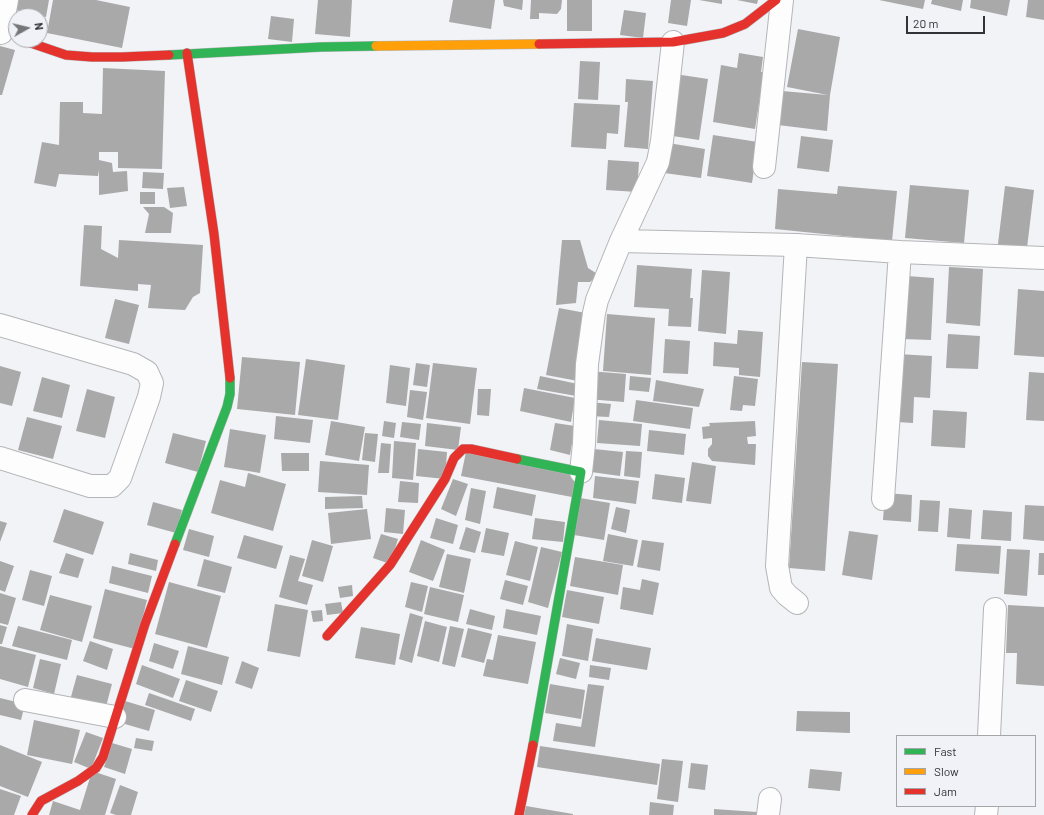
<!DOCTYPE html>
<html>
<head>
<meta charset="utf-8">
<style>
	body { margin:0 }
	#map { position:relative; width:1044px; height:815px; overflow:hidden; background:#f2f3f6; font-family:Barlow,sans-serif }
	canvas { display:block }
	.legend { position:absolute; left:896px; top:735px; width:140px; height:72px; box-sizing:border-box; background:#f1f2f7; border:1px solid #a5a6a9; margin:0; padding:5px 7px; list-style:none; font-size:12px; color:#333335 }
	.legend li { display:flex; align-items:center; gap:8px; height:20px }
	.legend b { width:20px; border:1px solid #a5a6a9 }
	.north { position:absolute; left:8px; top:8px; width:40px; height:40px; box-sizing:border-box; background:#f1f2f7; border:1px solid #a5a6a9; border-radius:50%; rotate:82deg; font-size:11px; font-weight:700; line-height:16px; text-align:center; color:#333335 }
	.north::after { content:''; display:block; margin:auto; width:14px; height:18px; background:#767679; clip-path:polygon(50% 0,100% 100%,50% 72%,0 100%) }
	.scale { position:absolute; left:906px; top:16px; width:79px; height:18px; box-sizing:border-box; border:2px solid #333335; border-top:0; padding-left:5px; font-size:12px; line-height:14px; white-space:nowrap; color:#333335; -webkit-text-stroke:3px #f1f2f7; paint-order:stroke }
</style>
</head>
<body>
<div id="map">
<canvas width="1044" height="815"></canvas>
<ul class="legend">
<li><b style="height:5px;background:#30b455"></b>Fast</li>
<li><b style="height:5px;background:#ff9f0a"></b>Slow</li>
<li><b style="height:5px;background:#e5322d"></b>Jam</li>
</ul>
<div class="north">N</div>
<div class="scale">20 m</div>
</div>
<script>
const g = document.querySelector('canvas').getContext('2d');
g.lineJoin = 'round';
function fillPath(path, color) { g.fillStyle = color; g.fill(path, 'evenodd'); }
const shape = rows => new Path2D(rows.map(r => 'M' + r).join(''));
function strokePath(path, color, width, dash) { g.strokeStyle = color; g.lineWidth = width; g.lineCap = dash ? 'butt' : 'round'; g.setLineDash(dash || []); g.stroke(path); }
fillPath(shape([
	[18,0,49,0,46,17,16,10],
	[53,0,96,0,130,7,122,48,47,33],
	[318,0,352,0,350,37,315,34],
	[453,0,495,0,491,29,449,22],
	[503,0,523,0,522,10,504,6],
	[531,0,562,0,561,9,557,14,539,13,539,19,530,19],
	[567,0,592,0,592,31,567,31],
	[671,0,691,0,687,26,668,23],
	[699,0,722,0,722,4],
	[737,0,758,0,757,4],
	[879,0,925,0,923,9],
	[932,0,963,0,961,11,931,4],
	[971,0,1010,0,1007,16,970,8],
	[1028,0,1044,0,1044,20,1026,17],
	[624,10,646,13,643,38,620,35],
	[271,16,294,19,292,42,268,39],
	[798,29,840,37,830,95,827,131,778,125,782,91,828,95,787,87],
	[0,46,15,50,2,95,0,95],
	[739,53,763,57,761,72,764,72,755,129,713,122,721,65,737,68],
	[580,61,600,62,598,100,578,99],
	[103,68,165,71,162,169,118,168,118,152,99,152,99,160,112,163,113,172,127,171,128,191,99,195,99,170,98,176,59,174,56,187,34,183,42,142,59,145,60,102,83,102,83,113,102,114],
	[675,74,708,79,699,140,666,135],
	[626,79,653,81,648,149,624,147,628,102,625,102],
	[574,103,620,105,618,134,607,133,606,149,571,147],
	[713,135,758,142,752,183,707,176],
	[801,136,833,140,829,172,797,168],
	[668,143,705,149,701,178,664,173],
	[608,160,639,162,637,192,606,190],
	[143,172,164,173,163,189,142,188],
	[910,185,969,190,964,243,905,238],
	[838,186,897,191,892,241,775,229,778,189,837,194],
	[1005,186,1034,190,1026,256,997,252],
	[184,187,187,206,170,208,167,188],
	[140,192,155,192,155,204,140,204],
	[143,207,164,207,173,213,171,233,145,233,149,214],
	[84,225,102,226,101,249,118,258,119,240,203,245,200,293,193,297,185,310,148,308,151,285,138,284,138,291,80,286],
	[562,240,580,240,588,268,599,275,590,282,578,282,576,303,556,305],
	[637,265,692,269,690,298,693,298,691,327,668,326,669,309,634,307],
	[949,267,983,269,980,326,946,323],
	[702,270,730,272,726,334,698,331],
	[907,276,934,278,931,340,903,339],
	[1018,289,1044,291,1044,357,1014,355],
	[115,299,139,305,129,344,105,338],
	[559,308,591,314,578,381,546,375],
	[607,314,655,318,651,375,603,371],
	[738,330,763,332,760,377,739,375,739,368,713,366,714,342,737,344],
	[948,334,980,336,978,369,946,368],
	[665,339,690,341,688,374,663,373],
	[898,354,932,356,930,398,914,397,913,423,897,422],
	[242,357,300,362,295,415,237,409],
	[306,359,345,365,338,420,298,415],
	[802,362,838,364,825,571,789,568],
	[416,363,430,365,427,387,413,385],
	[433,363,477,368,470,424,426,418],
	[390,365,410,368,406,406,386,403],
	[0,366,21,372,12,406,0,403],
	[589,371,626,374,624,402,587,399],
	[1029,372,1044,373,1044,421,1026,420],
	[540,376,578,384,576,396,537,389],
	[630,376,651,378,649,392,629,390],
	[734,376,758,379,755,406,743,405,742,411,730,410],
	[42,377,70,385,62,418,33,411],
	[656,380,704,389,699,407,653,401],
	[524,388,575,398,571,422,520,411],
	[87,389,115,397,105,438,76,431],
	[478,389,491,389,489,416,477,415],
	[410,390,427,392,423,420,407,417],
	[636,400,693,408,690,429,633,421],
	[589,402,611,404,609,417,588,416],
	[933,410,967,412,965,448,931,446],
	[276,416,313,420,310,443,274,439],
	[27,417,62,426,53,459,18,450],
	[599,420,642,424,640,446,597,443],
	[331,421,365,427,359,461,325,455],
	[384,421,396,423,394,438,382,436],
	[755,421,756,436,747,437,748,444,756,444,755,465,712,461,708,456,708,449,712,444,712,438,703,439,702,427,710,426,709,423],
	[402,422,421,424,419,440,400,437],
	[427,423,461,427,458,450,425,446],
	[555,423,575,426,570,455,550,450],
	[230,429,266,435,260,473,224,467],
	[649,430,686,434,684,455,647,451],
	[173,433,206,441,198,472,165,463],
	[365,433,378,434,375,462,362,460],
	[394,441,416,443,413,480,392,478],
	[381,443,391,444,389,473,378,473],
	[418,449,447,452,445,479,416,476],
	[594,449,623,452,620,476,591,472],
	[626,451,642,452,640,478,624,476],
	[466,452,576,474,572,497,461,476],
	[281,453,309,453,309,471,282,471],
	[320,461,369,465,367,495,318,492],
	[692,462,716,466,711,504,686,501],
	[248,473,286,484,273,531,211,513,220,480,245,487],
	[655,474,685,478,682,503,652,499],
	[595,476,639,481,636,504,593,498],
	[453,479,468,484,456,516,441,509],
	[400,481,419,483,418,503,398,502],
	[497,487,536,495,532,516,493,508],
	[471,488,486,491,480,524,465,520],
	[885,493,912,495,911,522,883,520],
	[362,496,363,508,325,509,325,497],
	[580,498,610,503,604,540,574,535],
	[920,500,940,501,938,532,918,531],
	[153,502,182,510,176,533,147,525],
	[1025,505,1044,506,1044,541,1023,539],
	[616,507,630,510,626,533,611,529],
	[386,508,405,510,403,534,384,532],
	[949,508,972,510,970,539,947,537],
	[64,509,104,522,93,555,53,542],
	[367,509,371,539,331,544,328,513],
	[983,510,1012,512,1011,541,981,539],
	[436,518,458,525,453,544,430,538],
	[535,518,565,522,563,542,532,539],
	[0,521,7,523,0,542],
	[466,527,481,532,475,553,459,549],
	[486,528,509,533,504,556,481,552],
	[189,529,214,536,209,557,183,550],
	[849,531,878,535,872,580,842,575],
	[381,534,398,539,390,564,373,558],
	[608,534,638,540,633,566,603,561],
	[244,535,283,546,276,569,237,558],
	[312,540,333,546,323,582,302,576],
	[421,540,445,550,433,581,409,572],
	[642,540,664,543,660,571,637,567],
	[515,541,538,547,530,581,506,575],
	[957,544,1001,546,999,574,955,571],
	[541,547,562,552,548,608,528,602],
	[1007,549,1030,550,1027,596,1004,594],
	[66,553,84,559,78,578,59,573],
	[130,553,158,560,156,571,128,564],
	[1039,553,1044,553,1044,575,1038,575],
	[447,554,471,559,464,593,439,587],
	[290,555,305,559,298,581,313,585,307,605,279,597],
	[575,557,623,565,618,595,570,586],
	[204,559,232,567,225,593,197,586],
	[0,561,14,566,5,592,0,590],
	[112,566,152,576,148,593,109,583],
	[30,570,52,576,44,606,22,600],
	[642,579,659,583,653,615,620,609,623,587,640,590],
	[505,580,528,586,523,605,500,599],
	[169,582,221,596,207,648,155,634],
	[411,582,428,586,422,612,405,607],
	[352,585,353,596,340,598,338,587],
	[430,587,464,595,458,622,424,614],
	[105,589,147,600,135,649,93,638],
	[567,590,604,597,599,624,562,617],
	[0,593,16,598,8,625,0,623],
	[50,595,92,606,82,642,40,630],
	[341,602,343,613,327,615,325,604],
	[275,604,308,610,300,657,267,651],
	[1008,605,1044,607,1044,686,1016,684,1017,653,1006,653],
	[470,609,495,616,492,630,466,624],
	[506,609,541,616,537,635,503,628],
	[322,610,323,621,313,622,311,611],
	[410,613,423,617,412,663,399,659],
	[425,621,447,627,439,662,417,656],
	[567,624,593,629,588,661,562,656],
	[0,625,7,627,2,644,0,644],
	[18,626,72,640,67,660,12,646],
	[450,626,464,629,455,667,442,664],
	[361,627,400,634,395,665,355,658],
	[468,628,492,634,484,663,461,657],
	[498,635,536,642,528,684,483,676,487,659,493,660],
	[596,638,651,648,647,670,592,661],
	[90,641,113,649,107,670,83,661],
	[154,643,179,651,173,669,149,661],
	[0,646,36,655,28,687,0,679],
	[188,646,229,657,222,685,181,674],
	[560,658,580,663,576,679,556,674],
	[40,659,61,664,54,694,33,688],
	[242,661,259,668,252,689,235,683],
	[142,665,180,679,173,698,136,684],
	[590,665,611,668,609,680,589,677],
	[77,675,112,684,104,714,69,704],
	[186,680,218,691,211,712,179,701],
	[550,684,585,690,581,719,545,713],
	[588,684,604,686,595,747,553,741,556,723,581,727],
	[149,693,195,709,191,721,145,705],
	[0,698,25,704,21,720,0,715],
	[125,701,155,710,149,731,118,722],
	[797,711,850,712,850,733,796,731],
	[34,720,80,730,72,764,27,755],
	[86,732,103,738,91,769,74,762],
	[136,738,154,741,152,751,134,748],
	[112,743,132,749,125,774,104,767],
	[0,745,42,762,28,797,0,786],
	[540,746,660,764,657,785,537,767],
	[662,759,683,761,678,802,657,799],
	[691,763,708,765,705,790,688,788],
	[810,769,842,772,840,791,808,788],
	[92,771,116,779,105,815,49,815,53,801,80,810],
	[120,785,138,792,131,815,116,815,110,813],
	[0,789,21,796,14,815,0,815],
	[650,802,674,805,673,815,649,815],
	[526,806,573,814,573,815,524,815],
	[714,809,757,812,757,815,714,815]
]), '#a9a9aa');
const street = shape([
	[1,33,7,0],
	[764,167,782,0],
	[621,241,796,245,900,252,1044,258],
	[796,245,777,566,781,588,787,595,797,603],
	[0,325,133,364,147,372,152,383,149,397,120,478,112,486,90,486,0,458],
	[581,472,584,444,587,364,594,313,597,300,621,241,658,162,662,141,673,42],
	[883,499,900,252],
	[25,700,115,717],
	[989,736,995,609],
	[768,815,770,799],
	[986,815,987,806]
]);
const fast = shape([
	[169,55,321,47,376,46],
	[517,459,581,472,533,745],
	[175,544,227,407,230,394,230,378]
]);
const slow = shape([
	[376,46,539,44]
]);
const jam = shape([
	[22,40,66,55,92,57,122,57,169,55],
	[539,44,673,42,723,33,745,24,776,0],
	[187,53,214,234,230,378],
	[327,636,390,565,445,479,454,458,463,449,471,449,517,459],
	[32,815,41,801,78,781,96,768,103,757,145,624,175,544],
	[519,815,533,745]
]);
strokePath(street, '#b4b5b7', 24);
strokePath(fast, '#b4b5b7', 10);
strokePath(slow, '#b4b5b7', 10);
strokePath(jam, '#b4b5b7', 10);
strokePath(street, '#fdfdfe', 22);
strokePath(fast, '#30b455', 9);
strokePath(slow, '#ff9f0a', 9);
strokePath(jam, '#e5322d', 9);
</script>
</body>
</html>
